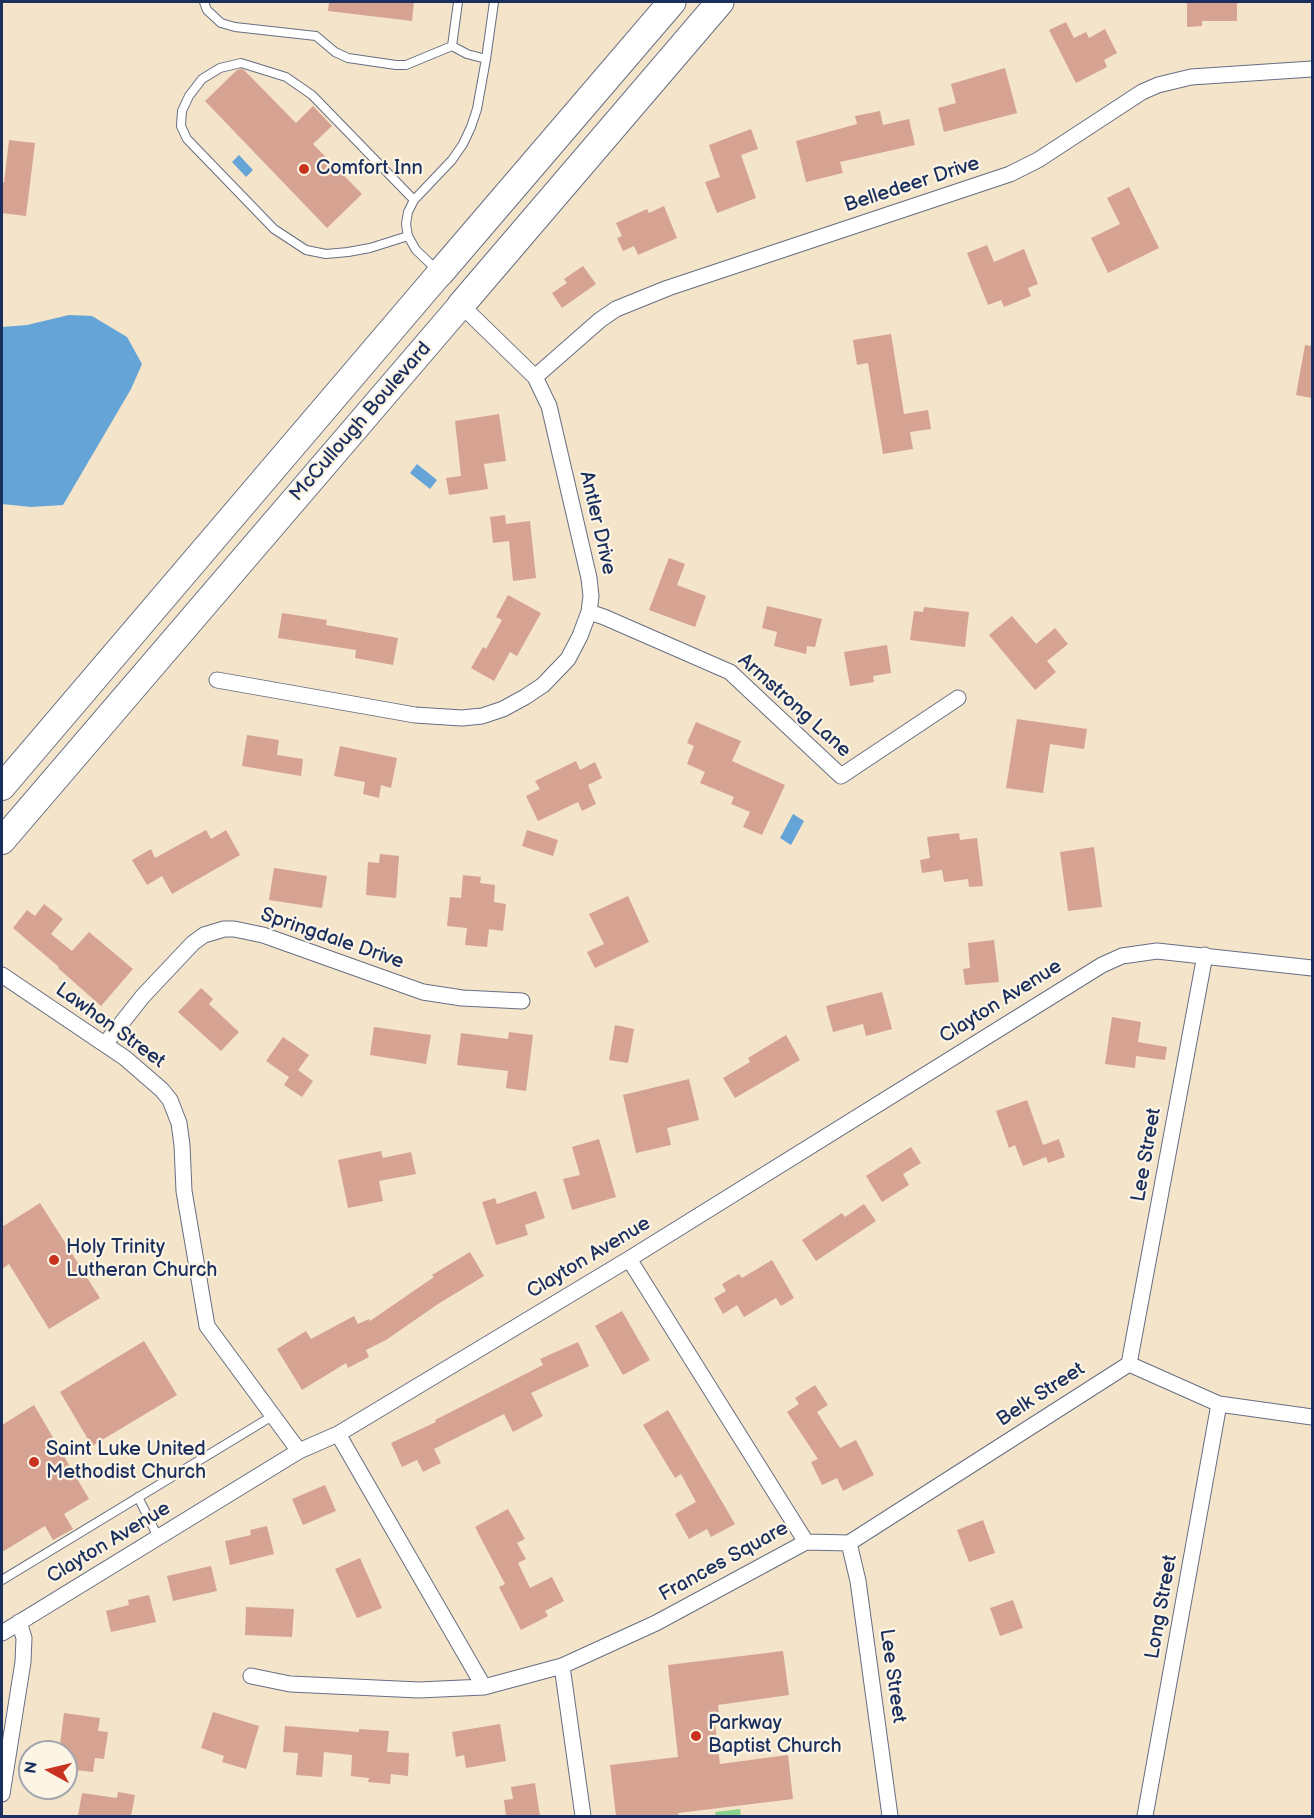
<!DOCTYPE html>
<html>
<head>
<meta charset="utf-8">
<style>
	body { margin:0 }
	#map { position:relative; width:1314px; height:1818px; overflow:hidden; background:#f4e4c9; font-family:"Balsamiq Sans",sans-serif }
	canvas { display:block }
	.frame { position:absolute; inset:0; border:3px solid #1b2f5e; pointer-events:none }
	.north { position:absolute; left:18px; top:1740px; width:60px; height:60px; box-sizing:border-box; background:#fcf5e5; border:2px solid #a2a6af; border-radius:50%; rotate:278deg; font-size:16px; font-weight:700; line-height:24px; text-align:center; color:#1b2f5e }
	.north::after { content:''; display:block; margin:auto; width:21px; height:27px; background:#c8321e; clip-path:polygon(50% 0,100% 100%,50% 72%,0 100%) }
</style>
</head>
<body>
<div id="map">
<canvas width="1314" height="1818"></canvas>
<div class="frame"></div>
<div class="north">N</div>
</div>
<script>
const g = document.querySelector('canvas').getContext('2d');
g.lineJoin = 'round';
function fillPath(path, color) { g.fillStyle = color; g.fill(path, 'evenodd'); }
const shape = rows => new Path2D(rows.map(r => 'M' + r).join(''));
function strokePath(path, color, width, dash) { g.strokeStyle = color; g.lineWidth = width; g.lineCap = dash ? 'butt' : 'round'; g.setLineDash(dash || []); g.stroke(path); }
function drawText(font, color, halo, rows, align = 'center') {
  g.font = font + ' "Balsamiq Sans",sans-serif'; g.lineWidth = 4.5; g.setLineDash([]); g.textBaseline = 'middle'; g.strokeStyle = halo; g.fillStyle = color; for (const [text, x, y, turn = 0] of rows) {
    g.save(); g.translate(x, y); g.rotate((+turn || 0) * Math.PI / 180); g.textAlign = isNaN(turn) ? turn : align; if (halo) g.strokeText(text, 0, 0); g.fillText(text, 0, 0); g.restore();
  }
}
fillPath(shape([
	[740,1809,741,1816,716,1816,715,1812]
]), '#8cd28d');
fillPath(shape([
	[239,155,253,170,246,177,232,162],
	[69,315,92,316,127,337,142,364,131,389,63,505,31,507,2,504,2,327,27,325],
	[417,464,437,480,430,489,410,473],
	[793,814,804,821,791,845,780,838]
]), '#64a4d6');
fillPath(shape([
	[329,2,414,2,412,21,328,11],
	[1187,2,1237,2,1237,21,1202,21,1202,26,1187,27],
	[1066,22,1074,38,1086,32,1089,38,1105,29,1117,53,1104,60,1107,67,1076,83,1049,30],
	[1005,68,1017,113,944,132,938,108,956,103,951,84],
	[241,69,244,70,296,123,313,106,332,126,313,144,362,194,327,228,205,101,237,70],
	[880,111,883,125,909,119,915,145,840,162,843,173,806,182,796,141,857,124,855,116],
	[751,129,758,149,741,155,756,198,717,213,705,182,720,177,709,145],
	[9,140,35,143,26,216,2,213,2,182,4,183],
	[1129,187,1159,248,1108,273,1091,238,1120,224,1107,198],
	[664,206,677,238,638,255,634,246,623,251,617,238,622,236,616,223,647,209,649,213],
	[987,245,994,262,1024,249,1038,284,1028,288,1031,296,1004,307,1001,300,988,305,967,253],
	[583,266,596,284,562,308,552,293,567,283,564,279],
	[891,334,904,414,928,410,931,429,910,432,913,449,883,454,868,363,857,365,853,340],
	[1305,345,1312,346,1312,398,1296,395],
	[499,414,506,461,484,464,488,489,449,495,446,478,461,476,455,421],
	[505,515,506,524,530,521,536,578,513,581,509,541,493,543,490,517],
	[669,558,685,564,677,585,706,596,695,627,649,610],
	[508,595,541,613,517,656,510,652,494,681,471,668,483,647,486,649,502,620,496,617],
	[767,606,822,619,815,647,807,646,806,654,774,646,777,632,762,628],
	[924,607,969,612,965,647,910,640,914,611,923,612],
	[282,613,327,620,326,625,398,638,393,665,355,658,356,650,278,638],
	[1012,616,1036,644,1055,628,1068,644,1047,661,1056,672,1035,690,989,635],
	[887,645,891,673,873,676,874,682,850,686,844,652],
	[1017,719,1087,729,1084,749,1050,744,1043,793,1006,788],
	[696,722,741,741,732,761,785,785,762,835,743,827,750,812,731,804,734,797,700,783,705,772,687,764,694,746,687,743],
	[247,735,279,740,277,755,303,759,301,776,242,766],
	[340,746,397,758,391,788,381,785,379,798,363,794,365,782,334,776],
	[576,761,580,770,595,762,602,778,588,785,596,804,582,811,578,802,538,821,526,796,540,789,535,781],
	[206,830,211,839,226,830,240,855,172,894,162,876,147,885,132,860,151,849,155,858],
	[527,830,558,840,553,856,522,846],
	[959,833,960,840,977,838,983,886,969,887,968,879,944,882,942,870,922,873,920,860,930,858,927,837],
	[1094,847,1102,907,1068,911,1060,852],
	[380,854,399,856,396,898,366,895,368,862,379,863],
	[274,868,327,876,322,908,269,900],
	[463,875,481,877,480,883,495,885,494,902,506,904,503,931,489,929,487,947,465,945,467,928,447,926,450,897,461,898],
	[628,896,649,942,595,968,587,952,604,944,589,914],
	[44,904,63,919,51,934,72,951,89,932,133,969,101,1006,58,968,59,967,13,928,27,910,35,916],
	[994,940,999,982,965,985,963,969,970,968,968,943],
	[201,988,213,999,209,1004,239,1032,221,1051,178,1012],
	[882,992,892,1029,866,1036,863,1024,833,1032,826,1006],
	[1112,1017,1141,1022,1138,1042,1167,1047,1165,1060,1136,1056,1135,1068,1105,1064],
	[615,1025,634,1029,628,1063,609,1060],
	[374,1027,431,1035,426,1064,370,1055],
	[509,1032,533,1035,526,1091,506,1088,508,1071,457,1065,461,1033,508,1039],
	[786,1035,800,1060,735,1098,723,1078,750,1062,748,1058],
	[283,1037,309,1055,298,1070,313,1081,302,1097,284,1085,289,1077,266,1061],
	[689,1079,699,1120,667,1128,671,1145,636,1153,623,1095],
	[1027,1100,1043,1145,1059,1139,1065,1157,1048,1163,1046,1157,1023,1166,1015,1145,1009,1148,996,1111],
	[599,1139,616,1197,572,1210,563,1179,580,1175,572,1147],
	[911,1147,921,1163,903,1174,909,1185,882,1202,866,1176],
	[381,1151,383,1158,411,1152,416,1174,379,1181,383,1201,348,1208,338,1160],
	[536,1191,545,1218,525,1225,528,1235,496,1245,482,1202,495,1198,497,1204],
	[40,1203,100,1298,49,1329,9,1264,2,1269,2,1227],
	[864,1204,876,1221,816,1261,802,1240,842,1213,845,1217],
	[470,1252,484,1276,438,1304,386,1340,366,1350,369,1357,348,1368,346,1363,302,1390,277,1349,306,1331,311,1339,354,1316,358,1324,369,1319,370,1321,434,1277,432,1275],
	[772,1260,794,1298,781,1306,776,1298,744,1317,737,1305,723,1314,714,1298,726,1291,722,1284,739,1274,742,1278],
	[622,1311,650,1360,623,1375,595,1326],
	[144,1341,177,1395,92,1446,60,1392],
	[578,1342,589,1366,531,1393,543,1416,513,1432,504,1414,434,1449,441,1463,423,1472,417,1460,402,1467,391,1443,436,1422,435,1420,543,1365,540,1359],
	[815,1385,828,1405,817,1412,840,1448,856,1440,874,1475,843,1491,837,1478,822,1485,811,1462,818,1459,787,1412,799,1404,795,1398],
	[34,1405,89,1499,64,1514,73,1529,53,1540,45,1526,2,1552,2,1425],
	[668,1410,735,1524,711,1537,707,1529,689,1539,675,1514,696,1502,681,1474,675,1478,643,1425],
	[325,1485,336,1511,303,1525,292,1499],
	[508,1509,525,1539,517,1543,526,1559,518,1563,530,1588,552,1577,564,1601,545,1611,548,1616,521,1630,499,1587,505,1584,475,1527],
	[983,1520,995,1553,969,1562,957,1530],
	[267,1526,274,1554,230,1565,225,1541,251,1535,250,1530],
	[360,1558,382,1608,357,1618,335,1569],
	[211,1566,217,1591,173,1601,167,1576],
	[149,1595,156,1622,111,1632,106,1611,129,1605,128,1600],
	[1013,1600,1023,1628,1000,1636,990,1608],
	[246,1607,294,1609,292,1637,245,1635],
	[783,1651,789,1695,718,1705,719,1715,714,1716,720,1764,788,1755,793,1799,678,1813,679,1816,616,1816,610,1765,678,1757,668,1665],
	[213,1712,259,1726,246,1769,222,1762,224,1756,201,1748],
	[64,1713,100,1718,98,1731,108,1732,104,1759,95,1758,93,1772,66,1769,66,1752,59,1752],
	[500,1724,506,1761,466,1768,464,1755,456,1757,452,1732],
	[285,1726,359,1732,359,1729,389,1731,387,1752,409,1753,408,1776,391,1774,390,1784,368,1782,369,1778,351,1776,352,1755,324,1752,322,1777,296,1775,298,1753,283,1752],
	[535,1783,540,1816,506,1816,504,1800,513,1799,511,1787],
	[118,1792,135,1795,131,1816,78,1816,82,1793,117,1798]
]), '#d6a392');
const service = shape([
	[204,2,207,10,221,23,235,27,316,36,335,52,348,58,396,65,406,65,452,46],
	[458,2,452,46,467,54,486,59],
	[408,236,370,248,348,252,326,254,306,250,274,229,187,139,181,126,182,111,189,96,202,79,220,68,241,63,286,77,312,95,414,200],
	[437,270,416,250,408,236,406,224,408,212,414,200,452,160,463,144,471,127,477,109,486,59,494,2],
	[138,1497,158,1537],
	[2,1580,274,1415]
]);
const minor = shape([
	[535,377,600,320,616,309,668,288,1010,174,1038,160,1142,92,1158,85,1191,77,1312,69],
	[589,612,604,617,730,672,841,776,958,698],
	[217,680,415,715,462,718,482,716,503,709,525,697,543,685,568,659,580,636,589,612,591,596,589,578,549,406,535,377,461,305],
	[2,975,125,1058,162,1090,170,1100,179,1123,182,1145,184,1191,207,1326,299,1451],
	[105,1044,143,996,193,943,204,935,224,929,234,929,263,935,423,992,462,998,522,1001],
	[629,1259,806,1542],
	[1129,1364,1205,955],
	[338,1434,484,1687],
	[849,1543,858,1581,890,1816],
	[2,1633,299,1451,338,1434,629,1259,1102,965,1122,956,1157,951,1312,968],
	[562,1666,583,1816],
	[251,1676,290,1684,419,1690,484,1687,562,1666,656,1623,806,1542,849,1543,1129,1364,1219,1404,1312,1417],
	[2,1794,23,1662,24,1638,19,1622],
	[1145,1816,1219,1404]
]);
const trunk = shape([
	[2,787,440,273],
	[2,841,461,305]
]);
const motorway = shape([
	[440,273,672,2],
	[461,305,720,2]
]);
strokePath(service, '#676e83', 10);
strokePath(minor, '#676e83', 17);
strokePath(trunk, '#676e83', 28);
strokePath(motorway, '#676e83', 29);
strokePath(service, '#fff', 8);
strokePath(minor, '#fff', 15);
strokePath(trunk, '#fff', 26);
strokePath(motorway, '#fff', 27);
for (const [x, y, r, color] of [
	[304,169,6,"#c8321e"],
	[54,1260,6,"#c8321e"],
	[34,1462,6,"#c8321e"],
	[696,1736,6,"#c8321e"]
]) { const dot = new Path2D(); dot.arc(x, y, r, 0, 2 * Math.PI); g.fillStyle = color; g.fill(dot); strokePath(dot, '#fcf5e5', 2); }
drawText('20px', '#1b2f5e', '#fcf5e5', [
	["Comfort Inn",316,169],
	["Holy Trinity",66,1248],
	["Lutheran Church",66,1271],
	["Saint Luke United",46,1450],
	["Methodist Church",46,1473],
	["Parkway",708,1724],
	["Baptist Church",708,1747]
], 'left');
drawText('20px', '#1b2f5e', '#fcf5e5', [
	["Belledeer Drive",912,185,-18],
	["McCullough Boulevard",361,422,-49],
	["Antler Drive",597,523,77],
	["Armstrong Lane",794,706,42],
	["Springdale Drive",332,939,19],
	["Clayton Avenue",1001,1002,-32],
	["Lawhon Street",110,1026,36],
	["Lee Street",1147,1155,-80],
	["Clayton Avenue",589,1258,-31],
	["Belk Street",1041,1395,-33],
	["Clayton Avenue",109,1543,-31],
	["Frances Square",724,1562,-29],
	["Long Street",1162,1607,-80],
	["Lee Street",892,1676,82]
]);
</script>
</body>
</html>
